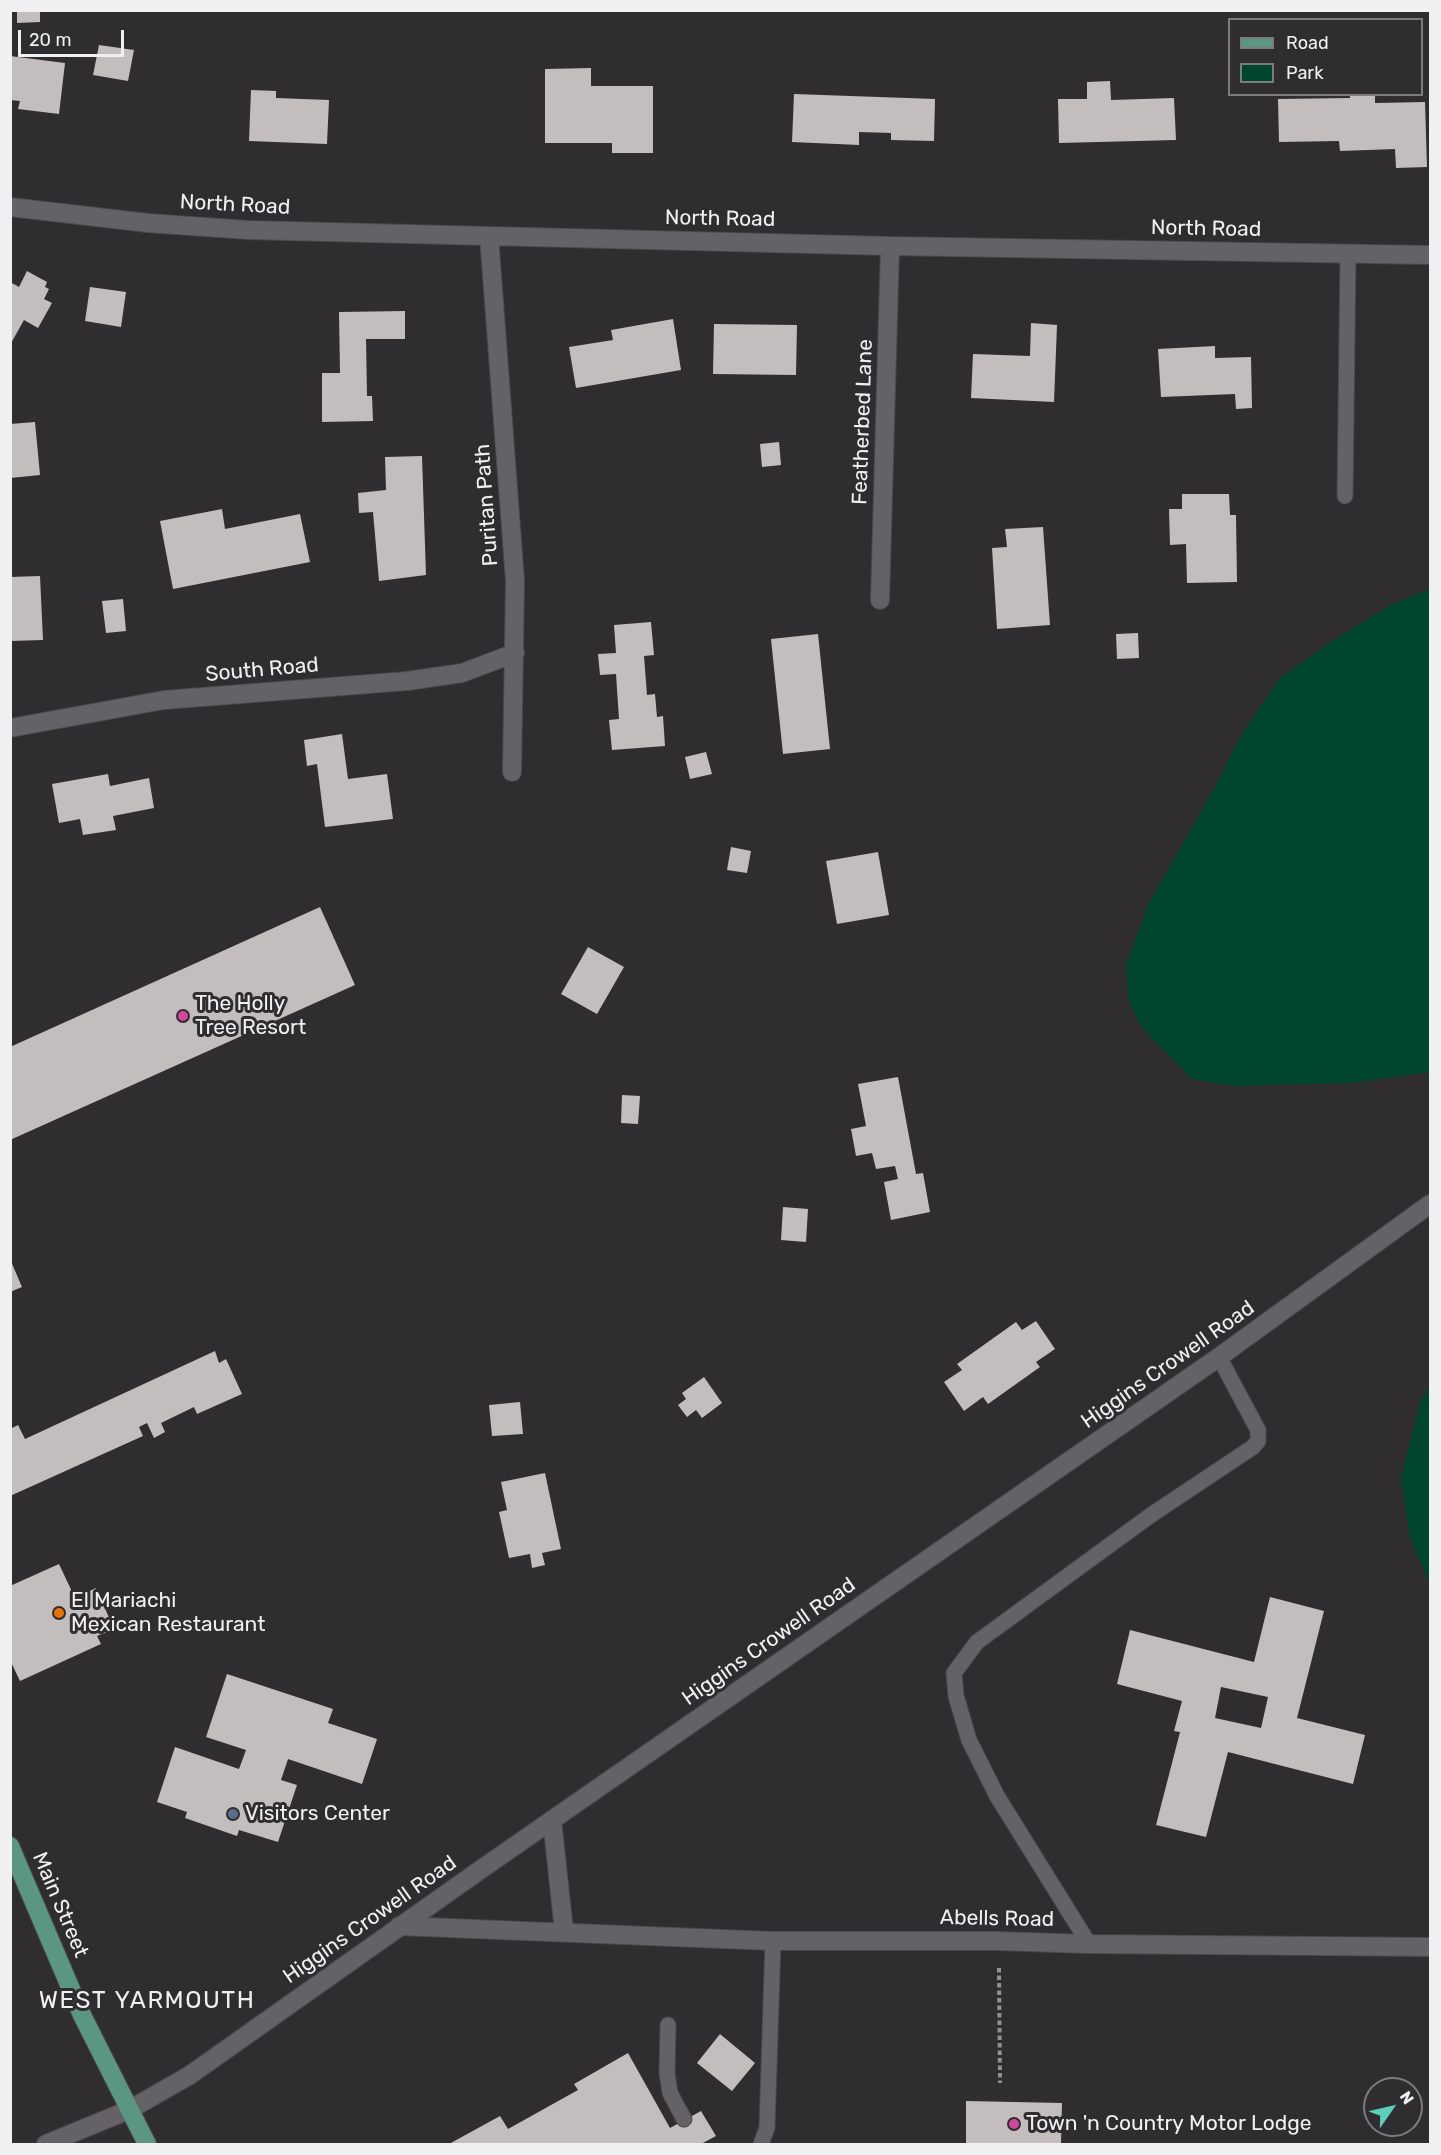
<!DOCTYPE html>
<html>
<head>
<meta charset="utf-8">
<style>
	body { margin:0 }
	#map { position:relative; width:1441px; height:2155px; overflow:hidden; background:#2f2d30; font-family:Rubik,sans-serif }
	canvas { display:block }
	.frame { position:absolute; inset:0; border:12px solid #f0eff1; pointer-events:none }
	.legend { position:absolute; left:1228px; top:18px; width:195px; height:78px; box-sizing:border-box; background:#2f2d30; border:2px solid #7c7b7d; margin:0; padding:8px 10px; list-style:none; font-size:18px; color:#f0eff1 }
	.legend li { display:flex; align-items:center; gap:12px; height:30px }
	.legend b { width:30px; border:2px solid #7c7b7d }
	.north { position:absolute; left:1363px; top:2077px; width:60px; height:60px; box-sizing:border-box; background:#2f2d30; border:2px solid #7c7b7d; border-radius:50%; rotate:56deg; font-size:16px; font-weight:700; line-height:24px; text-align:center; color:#f0eff1 }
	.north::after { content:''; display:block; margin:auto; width:21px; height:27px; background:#5cceba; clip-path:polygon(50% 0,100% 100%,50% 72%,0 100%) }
	.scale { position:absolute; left:18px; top:30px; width:106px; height:27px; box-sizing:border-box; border:3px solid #f0eff1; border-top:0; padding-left:8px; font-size:18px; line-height:21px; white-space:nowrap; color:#f0eff1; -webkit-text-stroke:4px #2f2d30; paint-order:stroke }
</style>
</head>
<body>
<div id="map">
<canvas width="1441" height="2155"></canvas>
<div class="frame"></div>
<ul class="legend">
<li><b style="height:8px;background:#5b9680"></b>Road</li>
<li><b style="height:16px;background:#00452f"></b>Park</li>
</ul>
<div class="north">N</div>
<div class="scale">20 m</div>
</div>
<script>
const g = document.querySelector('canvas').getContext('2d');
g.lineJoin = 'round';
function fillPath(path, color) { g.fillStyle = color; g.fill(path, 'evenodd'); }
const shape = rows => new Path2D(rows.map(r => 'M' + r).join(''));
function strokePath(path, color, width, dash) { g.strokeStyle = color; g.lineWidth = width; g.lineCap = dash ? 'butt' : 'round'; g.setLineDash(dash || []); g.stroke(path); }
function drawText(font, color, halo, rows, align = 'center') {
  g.font = font + ' Rubik,sans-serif'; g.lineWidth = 6; g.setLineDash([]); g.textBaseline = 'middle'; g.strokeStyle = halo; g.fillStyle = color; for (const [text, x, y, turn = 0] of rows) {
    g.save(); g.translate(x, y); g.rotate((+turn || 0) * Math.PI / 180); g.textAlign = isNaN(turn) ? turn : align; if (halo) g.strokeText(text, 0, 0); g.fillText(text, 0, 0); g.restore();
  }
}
fillPath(shape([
	[1430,589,1430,1072,1353,1083,1233,1086,1192,1079,1143,1029,1129,1003,1126,964,1149,903,1216,785,1240,737,1280,678,1332,641,1391,605],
	[1430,1386,1430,1585,1410,1537,1401,1478,1421,1400]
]), '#00452f');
fillPath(shape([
	[17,10,40,10,40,22,17,23],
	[99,45,134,50,128,81,93,75],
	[10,56,65,63,59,114,18,109,20,101,10,100],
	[591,68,591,86,653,86,653,153,612,153,612,143,545,143,545,69],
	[1110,81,1111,100,1174,98,1176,140,1059,143,1058,99,1087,99,1087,82],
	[251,90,276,91,276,98,329,100,327,144,249,141],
	[794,94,935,99,934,141,891,140,891,133,859,132,859,145,792,142],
	[1350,94,1375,94,1375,103,1425,102,1427,167,1396,168,1395,149,1340,151,1339,141,1279,142,1278,99,1350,98],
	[27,271,47,282,45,287,49,289,44,299,52,303,38,328,24,320,10,345,10,282,19,287],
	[90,287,126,292,121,327,85,321],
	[405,311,405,339,366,339,367,396,372,396,373,421,322,422,322,373,340,373,339,312],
	[673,319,681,370,576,388,569,347,613,340,611,330],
	[1031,323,1057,325,1054,402,971,398,973,354,1030,356],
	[714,324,797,325,796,375,713,374],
	[1215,346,1215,358,1251,357,1252,408,1236,409,1235,394,1161,397,1158,349],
	[35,422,40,475,10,478,10,424],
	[779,442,781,465,762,467,760,444],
	[422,456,426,575,379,581,373,512,359,513,358,493,386,490,385,457],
	[1182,494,1229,494,1230,515,1236,515,1237,582,1187,583,1186,544,1170,545,1169,509,1182,509],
	[222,509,225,529,300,514,310,562,173,589,160,521],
	[1043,527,1050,625,997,629,992,548,1007,547,1005,529],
	[40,576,43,640,10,641,10,577],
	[123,599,126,631,106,633,102,601],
	[651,622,654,655,644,656,647,695,655,694,657,717,663,716,665,746,612,750,609,720,619,719,616,674,600,675,598,654,616,653,614,625],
	[1138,633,1139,658,1117,659,1116,634],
	[818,634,830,749,783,754,771,639],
	[342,734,348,779,387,774,393,819,325,827,317,764,307,766,304,740],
	[706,752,712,774,690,779,685,757],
	[108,774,110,786,149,778,154,808,113,816,116,830,83,835,80,819,59,823,52,784],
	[731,847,751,851,747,873,727,870],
	[878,852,889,915,837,924,826,861],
	[320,907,355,985,10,1140,10,1047],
	[588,947,624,967,597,1014,561,994],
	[898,1077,916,1174,923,1173,930,1212,891,1220,884,1182,898,1179,895,1166,876,1169,872,1153,856,1156,851,1129,866,1126,858,1084],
	[622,1095,640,1096,638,1124,621,1123],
	[783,1207,808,1209,806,1242,781,1240],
	[10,1259,22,1287,10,1292],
	[1036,1321,1055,1349,1036,1362,1040,1367,988,1404,983,1397,964,1411,944,1382,962,1370,957,1364,1016,1322,1022,1330],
	[215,1351,219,1363,226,1359,242,1394,197,1414,194,1407,161,1423,165,1432,154,1438,147,1423,139,1427,143,1436,10,1496,10,1429,18,1425,25,1439],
	[704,1377,722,1403,702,1418,696,1410,687,1417,678,1405,686,1399,682,1393],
	[520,1402,523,1434,492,1436,489,1405],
	[545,1473,561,1549,542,1553,545,1565,532,1568,530,1554,509,1558,499,1512,507,1510,501,1482],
	[59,1564,75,1598,96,1588,114,1629,97,1636,101,1644,20,1681,10,1660,10,1586],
	[1270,1597,1324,1611,1297,1718,1365,1735,1353,1784,1228,1752,1206,1837,1156,1825,1180,1732,1174,1731,1182,1701,1117,1684,1130,1630,1254,1662],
	[1221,1687,1268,1697,1261,1728,1215,1718],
	[227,1674,333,1709,328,1723,377,1739,362,1784,288,1759,281,1780,297,1785,278,1842,239,1830,237,1836,185,1818,187,1812,157,1802,175,1747,239,1769,246,1750,206,1737],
	[720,2034,755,2063,732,2091,697,2063],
	[628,2053,670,2128,701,2111,716,2136,701,2144,449,2144,500,2116,508,2129,578,2090,574,2084],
	[966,2101,1062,2103,1061,2144,966,2144]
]), '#c3bebd');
const service = shape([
	[1345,496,1348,254],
	[1089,1944,997,1796,969,1740,956,1696,954,1673,977,1642,1151,1515,1253,1447,1258,1441,1258,1430,1219,1357],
	[668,2025,667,2073,670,2093,684,2119],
	[761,2144,767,2128,773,1941]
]);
const minor = shape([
	[10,207,148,223,248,230,890,246,1430,255],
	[489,236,515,581,512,772],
	[880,600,890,246],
	[10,728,164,700,407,681,462,673,515,653]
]);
const tertiary = shape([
	[552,1820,564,1931],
	[399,1926,773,1941,998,1941,1089,1944,1430,1947],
	[46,2144,129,2110]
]);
const secondary = shape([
	[129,2110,190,2075,480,1870,1219,1357,1430,1204]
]);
const primary = shape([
	[10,1846,82,2015,147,2144]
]);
strokePath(service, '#4b494c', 17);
strokePath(minor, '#4b494c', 20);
strokePath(tertiary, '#4b494c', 20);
strokePath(secondary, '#4b494c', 20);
strokePath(primary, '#4b494c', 20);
strokePath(shape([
	[999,1968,1000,2083]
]), '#919092', 4, [4.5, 3]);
strokePath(service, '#646266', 15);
strokePath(minor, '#646266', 18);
strokePath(tertiary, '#646266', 18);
strokePath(secondary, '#646266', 18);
strokePath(primary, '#5b9680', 18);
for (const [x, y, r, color] of [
	[183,1016,6,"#d1479c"],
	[59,1613,6,"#e8710a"],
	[233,1814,6,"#5c6f8a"],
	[1014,2124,6,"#d1479c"]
]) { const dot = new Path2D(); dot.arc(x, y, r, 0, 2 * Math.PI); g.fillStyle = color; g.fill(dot); strokePath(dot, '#2f2d30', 2); }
drawText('21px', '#f0eff1', '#2f2d30', [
	["North Road",235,205,3],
	["North Road",720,219,1],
	["North Road",1206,229,1],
	["Featherbed Lane",863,422,-88],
	["Puritan Path",487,505,-94],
	["South Road",262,670,-5],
	["Higgins Crowell Road",1168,1365,-35],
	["Higgins Crowell Road",769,1642,-35],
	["Main Street",60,1905,67],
	["Abells Road",997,1919,1],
	["Higgins Crowell Road",370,1920,-35]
]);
drawText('21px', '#f0eff1', '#2f2d30', [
	["The Holly",195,1004],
	["Tree Resort",195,1028],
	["El Mariachi",71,1601],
	["Mexican Restaurant",71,1625],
	["Visitors Center",245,1814],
	["Town 'n Country Motor Lodge",1026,2124]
], 'left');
g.letterSpacing = '1.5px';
drawText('24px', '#f0eff1', '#2f2d30', [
	["WEST YARMOUTH",147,2001]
]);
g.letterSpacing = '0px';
</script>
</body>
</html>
